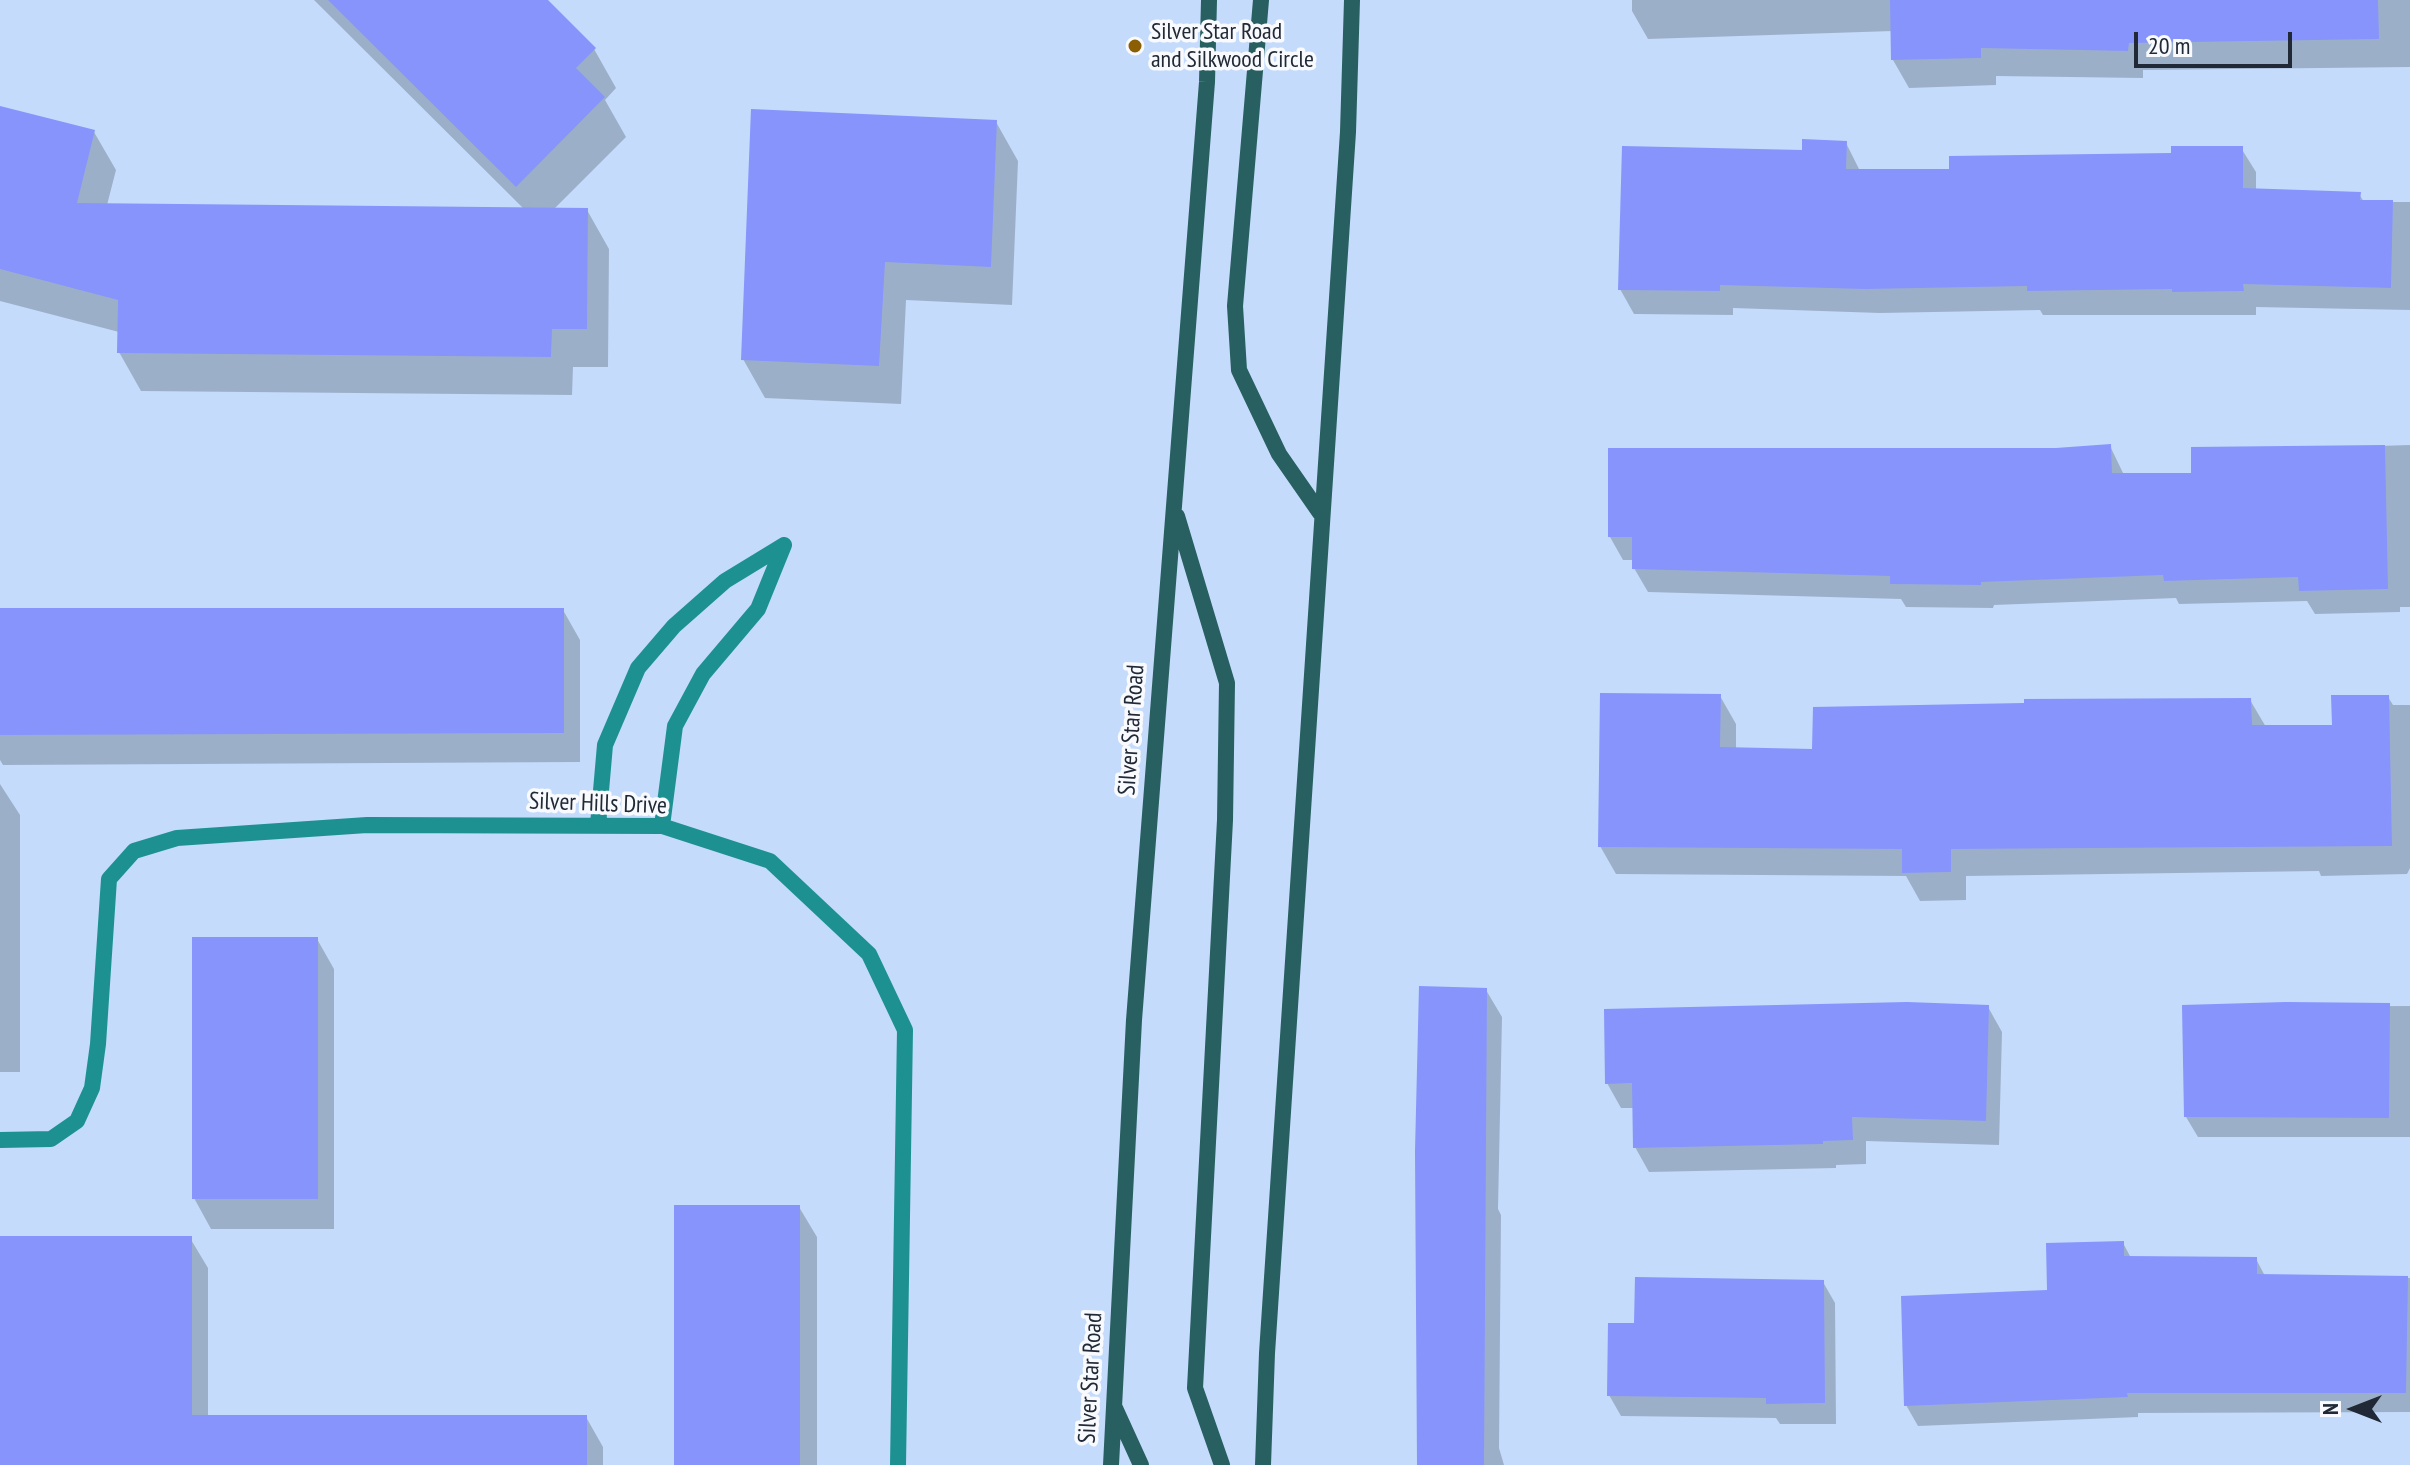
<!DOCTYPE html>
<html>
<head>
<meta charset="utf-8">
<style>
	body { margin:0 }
	#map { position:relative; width:2410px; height:1465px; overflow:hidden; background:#c4dbfb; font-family:"PT Sans Narrow",sans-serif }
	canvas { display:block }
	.north { position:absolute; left:2314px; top:1369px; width:80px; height:80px; -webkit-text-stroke:6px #f8fafe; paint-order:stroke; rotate:270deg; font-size:22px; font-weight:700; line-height:32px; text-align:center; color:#202935 }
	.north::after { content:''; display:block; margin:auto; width:28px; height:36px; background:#202935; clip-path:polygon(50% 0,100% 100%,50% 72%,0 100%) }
	.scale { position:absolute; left:2134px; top:32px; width:158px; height:36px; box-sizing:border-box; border:4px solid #202935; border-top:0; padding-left:10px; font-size:24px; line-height:28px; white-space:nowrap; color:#202935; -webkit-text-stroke:6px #f8fafe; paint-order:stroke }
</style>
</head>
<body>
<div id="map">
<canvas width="2410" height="1465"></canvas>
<div class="north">N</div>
<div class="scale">20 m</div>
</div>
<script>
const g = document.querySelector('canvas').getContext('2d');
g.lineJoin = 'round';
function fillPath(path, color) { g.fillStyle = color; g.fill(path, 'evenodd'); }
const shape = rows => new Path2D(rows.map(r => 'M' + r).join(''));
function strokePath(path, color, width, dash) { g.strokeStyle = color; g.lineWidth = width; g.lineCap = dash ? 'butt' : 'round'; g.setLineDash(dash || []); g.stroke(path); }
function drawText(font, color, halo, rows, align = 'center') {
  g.font = font + ' "PT Sans Narrow",sans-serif'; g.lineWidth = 7; g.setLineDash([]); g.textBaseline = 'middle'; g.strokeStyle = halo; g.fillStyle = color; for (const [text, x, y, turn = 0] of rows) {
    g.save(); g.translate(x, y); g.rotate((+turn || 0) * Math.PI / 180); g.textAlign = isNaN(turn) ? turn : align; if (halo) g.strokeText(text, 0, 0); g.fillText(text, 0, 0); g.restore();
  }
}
fillPath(shape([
	[314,0,545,0,594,49,616,88,605,100,626,137,553,210,587,210,609,249,608,367,573,367,572,395,141,391,119,352,119,332,0,301,0,108,94,132,116,170,107,205,525,210],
	[1632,0,2410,0,2410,67,2143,70,2143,78,1996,76,1996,85,1909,88,1893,60,1893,31,1648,39,1632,11],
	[996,122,1018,161,1012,305,906,300,901,404,765,398,743,359],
	[1846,143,1860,171,1951,171,2241,148,2256,172,2256,191,2359,194,2364,202,2410,202,2410,310,2256,307,2256,315,2043,315,2040,310,1880,313,1733,308,1733,315,1634,314,1620,289,1803,152],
	[2410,445,2410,607,2400,607,2400,612,2315,614,2307,601,2179,604,2176,598,1994,605,1993,608,1906,607,1901,599,1648,592,1634,568,1634,560,1623,560,1610,537,2056,450,2110,446,2124,475,2193,475,2250,450],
	[0,610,563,610,580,640,580,762,3,765,0,760],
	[1720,696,1736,724,1736,750,1814,751,2250,700,2266,727,2334,727,2388,697,2393,705,2410,705,2410,868,2407,874,2321,876,2319,871,1966,876,1966,900,1920,901,1906,876,1616,874,1600,846],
	[0,784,20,815,20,1072,0,1072],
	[317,939,334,969,334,1229,211,1229,194,1198],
	[1486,990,1502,1017,1498,1209,1501,1215,1499,1448,1504,1465,1420,1465],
	[2410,1006,2410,1137,2198,1137,2186,1117,2184,1007],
	[1988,1007,2002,1032,1999,1145,1866,1141,1866,1164,1836,1165,1836,1168,1649,1172,1635,1147,1634,1108,1621,1108,1607,1083],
	[799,1207,817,1237,817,1465,676,1465],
	[0,1238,190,1238,208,1268,208,1417,586,1417,603,1447,603,1465,0,1465],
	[2123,1243,2131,1258,2256,1259,2265,1276,2410,1278,2410,1412,2138,1413,2138,1417,1918,1426,1906,1405,2049,1292],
	[1823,1282,1835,1303,1836,1424,1780,1424,1776,1418,1621,1416,1609,1395,1636,1325]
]), '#0003');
fillPath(shape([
	[328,0,548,0,596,48,576,68,605,97,516,187],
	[1890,0,2378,0,2379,39,2129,43,2128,51,1981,48,1981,58,1891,60],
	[0,106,95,130,77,203,588,208,587,329,552,329,551,357,117,353,118,300,0,269],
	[751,109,997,120,991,267,885,262,879,366,741,360],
	[1802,139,1847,141,1846,169,1949,169,1949,156,2171,153,2171,146,2243,146,2243,188,2361,192,2360,200,2393,200,2391,288,2243,284,2244,291,2172,292,2172,289,2027,291,2027,286,1865,289,1720,285,1720,291,1618,290,1622,146,1802,150],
	[2111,444,2112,473,2191,473,2191,447,2385,445,2388,589,2299,591,2298,577,2164,581,2163,575,1981,582,1981,585,1890,584,1890,576,1632,569,1632,537,1608,537,1608,448,2056,448],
	[0,608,564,608,564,733,0,735],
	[1600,693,1721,694,1720,747,1812,749,1813,707,2024,703,2024,699,2251,698,2252,725,2332,725,2331,695,2389,695,2392,846,1951,849,1951,872,1902,873,1902,849,1598,847],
	[192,937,318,937,318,1199,192,1199],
	[1419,986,1487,988,1484,1465,1417,1465,1415,1151],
	[1907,1002,1989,1005,1986,1121,1852,1117,1853,1140,1823,1141,1823,1144,1633,1148,1632,1083,1605,1084,1604,1009],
	[2286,1002,2390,1003,2389,1118,2184,1117,2182,1005],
	[674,1205,800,1205,800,1465,674,1465],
	[0,1236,192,1236,192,1415,587,1415,587,1465,0,1465],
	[2124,1241,2124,1256,2257,1257,2257,1274,2408,1276,2406,1393,2127,1393,2128,1397,1904,1406,1901,1296,2047,1290,2046,1243],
	[1635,1277,1824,1280,1825,1403,1766,1404,1766,1398,1607,1396,1608,1323,1634,1323]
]), '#8694fc');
strokePath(shape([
	[598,825,605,745,638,668,674,626,725,581,784,545],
	[662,826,675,726,703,674,758,609,784,545],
	[0,1140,51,1139,77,1121,92,1088,98,1044,109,879,134,851,177,838,367,825,662,826,770,861,869,954,905,1030,898,1465]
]), '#1d9192', 16);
strokePath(shape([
	[1261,0,1235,306,1239,370,1279,454,1320,513],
	[1177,516,1227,683,1225,820,1195,1388,1222,1465],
	[1115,1408,1141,1465],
	[1111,1465,1134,1020,1207,82,1209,0],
	[1263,1465,1267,1353,1348,132,1352,0]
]), '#285f60', 16);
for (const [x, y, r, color] of [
	[1135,46,8,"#8b5e03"]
]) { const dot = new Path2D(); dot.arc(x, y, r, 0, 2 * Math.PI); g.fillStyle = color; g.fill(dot); strokePath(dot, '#f8fafe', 3); }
drawText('24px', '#202935', '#f8fafe', [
	["Silver Star Road",1151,32],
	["and Silkwood Circle",1151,60]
], 'left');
drawText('24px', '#202935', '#f8fafe', [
	["Silver Star Road",1132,730,-86],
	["Silver Hills Drive",598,804,2],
	["Silver Star Road",1091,1378,-87]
]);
</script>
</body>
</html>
